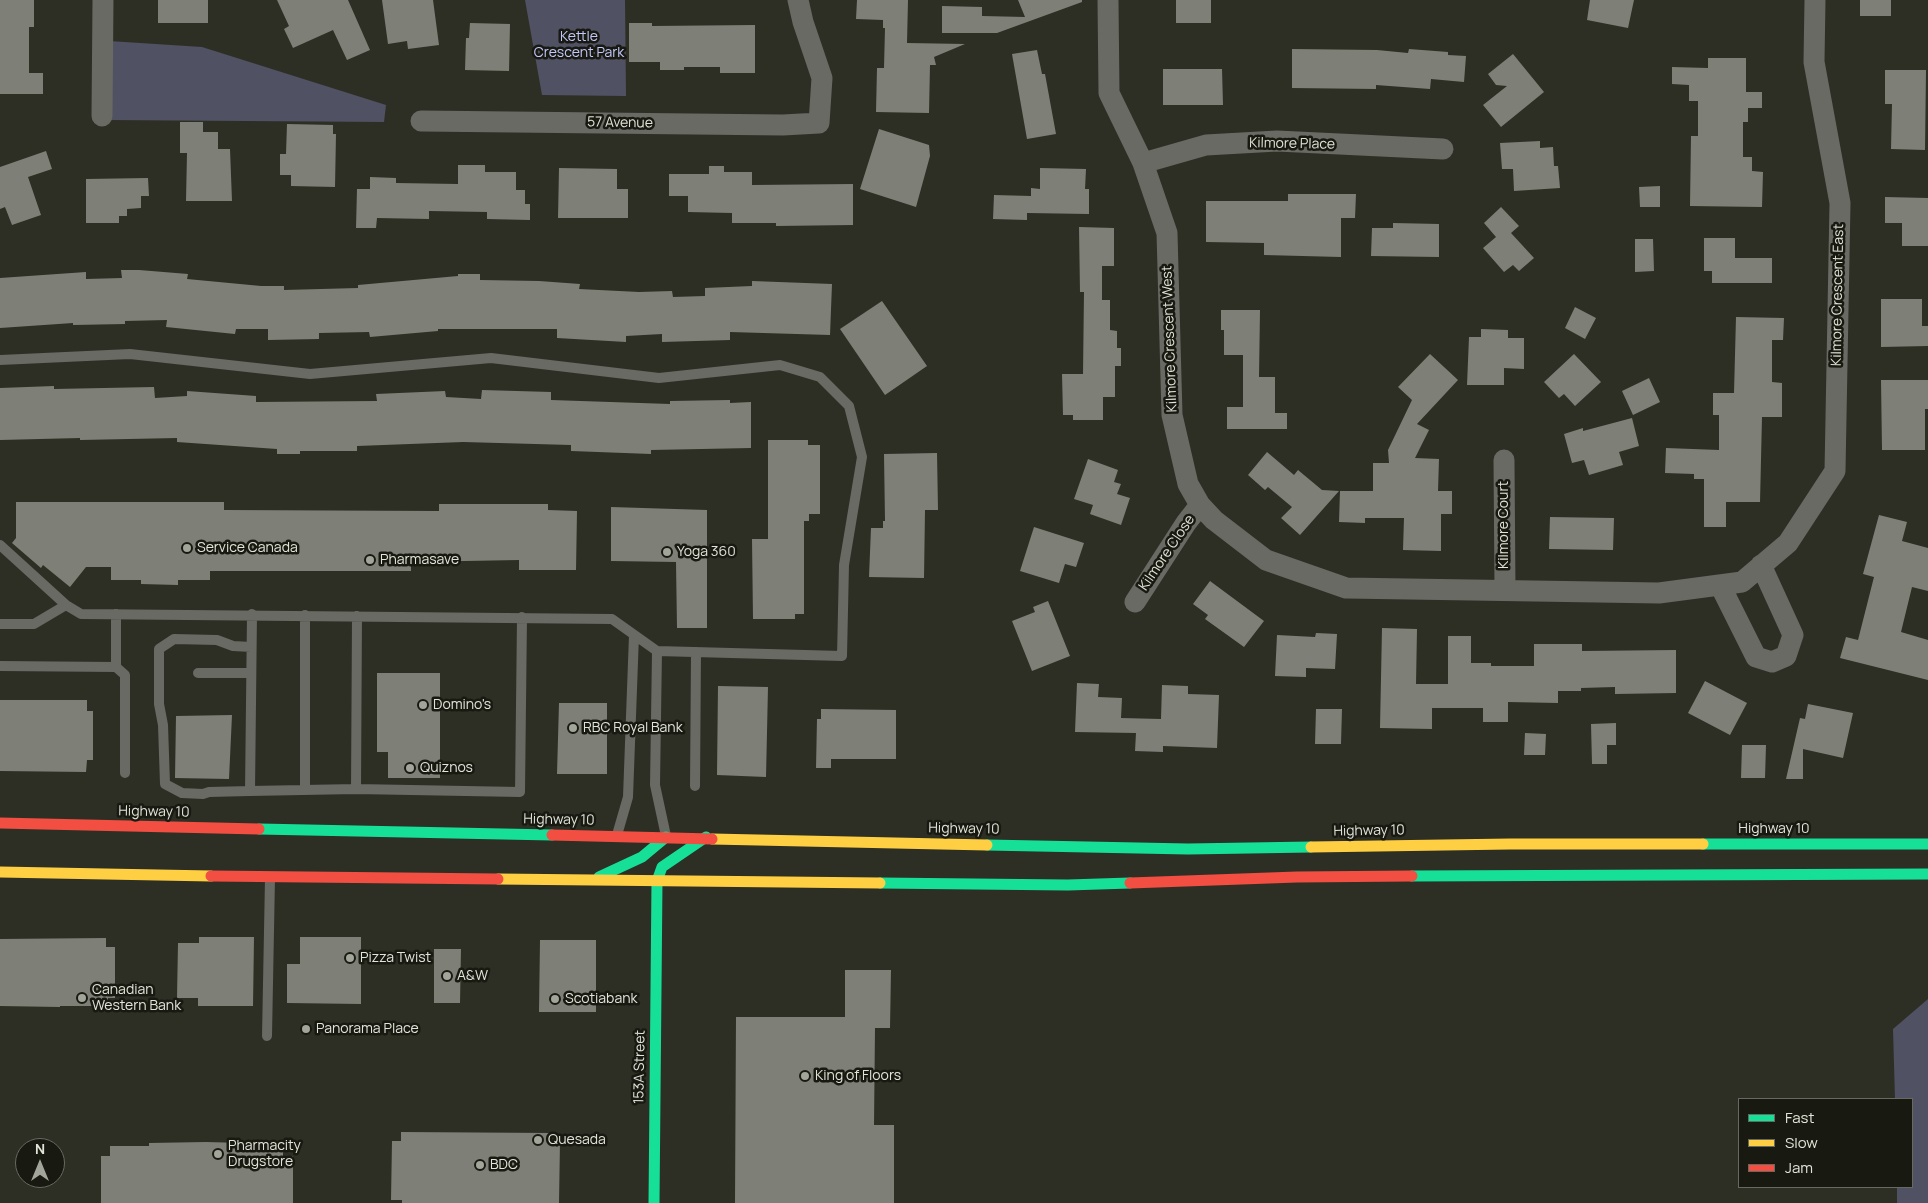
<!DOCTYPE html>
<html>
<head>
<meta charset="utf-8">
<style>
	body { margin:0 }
	#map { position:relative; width:1928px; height:1203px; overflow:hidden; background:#2d2f25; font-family:Manrope,sans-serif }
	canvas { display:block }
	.legend { position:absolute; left:1738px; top:1098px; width:175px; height:90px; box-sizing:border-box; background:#181911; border:1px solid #686a61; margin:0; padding:6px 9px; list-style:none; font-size:15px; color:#e1e4d8 }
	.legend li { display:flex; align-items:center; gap:10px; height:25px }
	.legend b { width:25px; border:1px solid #686a61 }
	.north { position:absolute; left:15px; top:1138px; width:50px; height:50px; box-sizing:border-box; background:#181911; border:1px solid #686a61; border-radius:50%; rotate:0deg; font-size:14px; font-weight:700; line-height:20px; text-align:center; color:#e1e4d8 }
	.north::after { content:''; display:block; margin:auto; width:18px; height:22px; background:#a2a599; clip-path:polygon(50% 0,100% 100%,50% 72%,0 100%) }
</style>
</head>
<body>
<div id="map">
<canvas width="1928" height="1203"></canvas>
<ul class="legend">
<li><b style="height:6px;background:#16e098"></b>Fast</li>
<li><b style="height:6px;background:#ffcf43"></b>Slow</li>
<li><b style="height:6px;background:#f24e42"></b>Jam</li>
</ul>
<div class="north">N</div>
</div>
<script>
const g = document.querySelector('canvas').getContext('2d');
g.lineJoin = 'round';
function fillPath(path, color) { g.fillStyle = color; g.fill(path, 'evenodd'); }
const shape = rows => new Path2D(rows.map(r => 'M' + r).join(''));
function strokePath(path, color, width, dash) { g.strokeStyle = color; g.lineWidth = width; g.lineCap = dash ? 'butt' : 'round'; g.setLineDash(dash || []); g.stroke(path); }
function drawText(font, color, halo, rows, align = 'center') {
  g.font = font + ' Manrope,sans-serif'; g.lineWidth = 5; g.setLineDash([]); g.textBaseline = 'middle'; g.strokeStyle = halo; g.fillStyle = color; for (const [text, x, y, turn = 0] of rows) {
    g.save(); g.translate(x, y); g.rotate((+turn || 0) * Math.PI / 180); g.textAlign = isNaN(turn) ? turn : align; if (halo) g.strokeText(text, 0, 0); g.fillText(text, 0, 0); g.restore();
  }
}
fillPath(shape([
	[525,0,625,0,626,96,542,95],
	[109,41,202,47,386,105,384,122,107,120],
	[1928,999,1928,1203,1897,1203,1897,1187,1912,1187,1912,1099,1895,1099,1893,1029]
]), '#505163');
fillPath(shape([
	[0,0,34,0,34,27,29,27,29,73,43,73,43,94,0,94],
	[158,0,208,0,208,23,158,23],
	[277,0,348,0,370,50,347,60,333,30,293,48,284,29,289,26],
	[382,0,433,0,439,45,408,49,407,41,388,44],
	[857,0,908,0,907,43,965,44,934,57,936,65,930,65,929,113,876,112,877,68,884,68,885,28,883,28,883,20,856,19],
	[1018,0,1082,0,1082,2,997,33,942,33,942,6,982,7,982,16,1025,17],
	[1176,0,1211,0,1211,23,1176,23],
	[1590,0,1634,0,1628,28,1587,20],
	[1860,0,1891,0,1891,16,1860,16],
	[470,23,510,24,509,71,465,70,466,38,469,38],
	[629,23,652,23,652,26,755,25,755,73,720,73,720,67,684,67,684,70,660,70,660,62,629,62],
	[1292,49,1377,50,1408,53,1409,49,1448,52,1448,55,1466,56,1464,82,1431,79,1430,89,1376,85,1376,89,1292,88],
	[1037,50,1042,74,1045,74,1056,134,1027,139,1012,54],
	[1513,54,1544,92,1501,127,1483,105,1507,86,1496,85,1488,74],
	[1708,58,1746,58,1746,92,1762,92,1762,108,1748,108,1748,122,1743,122,1743,157,1752,157,1752,171,1763,172,1762,207,1690,206,1691,136,1698,136,1698,101,1689,101,1689,85,1672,84,1672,67,1708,68],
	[1163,69,1222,69,1223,105,1163,105],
	[1885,70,1926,70,1925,150,1891,149,1892,104,1885,104],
	[180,122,203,122,203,132,218,132,218,149,230,149,232,201,186,201,187,153,180,153],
	[287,124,333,125,333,134,336,134,335,187,291,186,291,175,280,175,280,154,286,154],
	[879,129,929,145,930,156,916,207,860,189],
	[1540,141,1540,148,1553,147,1554,166,1558,166,1560,188,1514,191,1513,169,1502,169,1500,143],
	[46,151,52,169,28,177,41,215,12,225,5,207,0,209,0,167],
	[458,165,485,165,485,172,516,172,516,190,525,190,525,204,530,204,530,220,487,219,487,212,429,211,429,219,377,218,376,228,356,228,357,189,370,189,370,177,396,178,396,183,458,184],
	[709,166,724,166,724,172,752,172,752,185,853,184,853,225,776,226,776,223,732,223,732,213,688,212,688,196,669,196,669,174,709,174],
	[559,168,617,169,617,189,628,189,628,218,558,218],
	[1040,168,1086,169,1085,189,1089,189,1089,214,1027,213,1027,220,993,219,994,195,1031,196,1031,188,1040,189],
	[148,178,149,196,141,196,141,208,127,209,127,216,119,216,119,223,86,223,86,179],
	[1660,186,1660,207,1640,207,1639,187],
	[1288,194,1356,194,1355,218,1341,218,1341,257,1264,255,1264,243,1206,242,1206,201,1288,201],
	[1885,197,1928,198,1928,246,1902,246,1902,223,1885,223],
	[1501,207,1519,226,1511,233,1534,258,1519,271,1513,265,1504,272,1483,248,1496,237,1484,223],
	[1393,223,1439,224,1439,257,1371,256,1372,228,1393,228],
	[1079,227,1114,228,1114,266,1102,266,1102,300,1110,300,1110,330,1117,331,1117,348,1121,348,1121,366,1115,366,1115,397,1103,397,1103,420,1073,420,1073,415,1063,415,1062,374,1083,374,1084,292,1080,292],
	[1704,238,1735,238,1735,258,1772,258,1772,283,1712,283,1712,271,1704,271],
	[1635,239,1653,239,1654,271,1635,272],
	[121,270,139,270,188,274,187,279,261,286,284,286,284,290,358,288,358,285,458,276,458,274,480,274,480,280,539,281,580,284,579,289,639,292,672,291,673,297,705,296,705,288,752,286,752,281,832,284,830,335,730,332,730,340,662,342,662,334,626,336,626,342,557,338,557,329,438,329,438,331,370,337,369,332,319,333,319,339,268,340,268,329,236,329,235,334,166,327,167,320,125,321,125,324,73,325,73,323,0,328,0,278,86,272,86,279,122,278],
	[1881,299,1922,299,1922,326,1928,326,1928,346,1881,347],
	[882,301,927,366,885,395,840,329],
	[1575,307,1596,318,1585,339,1565,328],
	[1221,310,1260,310,1259,377,1275,377,1275,413,1287,413,1287,429,1227,429,1227,407,1243,407,1243,355,1224,355,1224,330,1221,330],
	[1736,317,1784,318,1783,340,1772,340,1772,382,1782,383,1782,417,1762,417,1760,502,1726,502,1726,527,1704,527,1704,479,1694,479,1694,474,1665,473,1666,448,1719,450,1719,415,1713,415,1713,393,1734,393],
	[1481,329,1508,330,1508,338,1524,338,1524,369,1504,368,1504,385,1467,385,1469,337,1481,337],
	[1430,354,1458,380,1417,424,1429,430,1415,458,1439,459,1438,491,1452,491,1452,514,1441,514,1441,551,1403,550,1404,518,1365,518,1365,523,1339,522,1340,491,1373,491,1373,463,1389,463,1388,450,1412,400,1398,387],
	[1574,354,1601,382,1575,406,1564,394,1559,398,1544,382],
	[1649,378,1660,402,1633,415,1622,391],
	[1881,380,1928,380,1928,409,1925,409,1925,450,1882,450],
	[54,386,54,389,154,387,155,398,187,396,187,391,256,396,256,402,377,401,376,394,445,391,446,397,481,399,482,390,551,392,551,400,670,404,670,401,730,400,730,403,751,402,751,448,651,450,651,454,571,451,571,445,463,442,357,446,357,451,300,451,300,454,277,454,277,449,177,442,177,438,80,440,80,438,0,440,0,388],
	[1632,418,1639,446,1619,452,1623,465,1589,475,1584,460,1572,463,1564,434,1583,428,1583,431],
	[768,440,808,440,808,445,820,445,820,514,809,514,809,521,804,521,804,614,795,614,795,619,753,619,752,539,768,539],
	[1267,452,1294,475,1298,470,1322,490,1339,491,1300,535,1281,518,1292,507,1268,487,1265,490,1248,475],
	[937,453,938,510,925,510,924,578,869,577,871,528,883,528,883,521,885,521,884,454],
	[1088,459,1118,470,1114,482,1121,484,1117,494,1130,498,1121,525,1090,514,1093,505,1074,499],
	[16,502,224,502,224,510,439,511,439,504,548,504,548,510,577,511,576,570,519,570,519,560,411,562,411,571,210,571,210,580,178,580,178,585,141,584,141,580,111,580,111,567,86,567,70,587,43,565,41,568,12,543,16,538],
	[611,507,707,510,707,628,677,628,676,562,611,561],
	[1879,515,1907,522,1902,541,1928,548,1928,591,1912,587,1901,632,1928,640,1928,680,1840,658,1846,637,1858,640,1874,577,1863,574],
	[1550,517,1614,518,1613,550,1549,549],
	[1034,527,1084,543,1076,567,1065,564,1059,583,1020,571],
	[1210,581,1264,621,1244,647,1205,619,1208,615,1193,604],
	[1048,601,1070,656,1032,671,1012,621,1035,612,1033,607],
	[1382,628,1417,629,1416,684,1448,684,1448,636,1471,636,1471,663,1491,663,1491,666,1534,666,1534,644,1582,644,1582,651,1676,650,1676,693,1615,694,1615,687,1581,688,1581,691,1558,691,1558,703,1508,702,1508,722,1483,722,1483,708,1432,708,1432,729,1380,728],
	[1316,633,1337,634,1335,669,1306,668,1306,677,1275,676,1277,635,1315,637],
	[377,673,440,673,440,778,388,778,388,752,377,752],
	[1705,681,1747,703,1730,735,1688,713],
	[1077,683,1099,684,1098,697,1122,698,1121,718,1161,719,1162,685,1188,686,1188,694,1219,695,1217,748,1163,746,1163,752,1135,751,1136,733,1075,732],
	[718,686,768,687,766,777,717,775],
	[0,700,87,700,87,711,93,711,93,760,87,760,86,772,0,771],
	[559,703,607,703,607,774,557,774],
	[1808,704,1853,713,1843,758,1803,749,1803,779,1786,779,1800,718,1805,719],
	[821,709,896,710,896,759,831,759,831,768,816,768,817,719,821,719],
	[1316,709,1342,709,1341,744,1315,744],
	[232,715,229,779,175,778,176,716],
	[1616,723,1616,745,1607,745,1607,764,1592,764,1591,724],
	[1525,733,1546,734,1545,755,1524,755],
	[1742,745,1766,745,1765,778,1741,778],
	[199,937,254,937,253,1006,198,1006,198,998,177,998,178,943,199,943],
	[300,937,361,937,361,1004,287,1003,287,964,300,964],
	[106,938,106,947,115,947,115,998,108,998,108,1006,60,1006,60,1007,0,1006,0,939],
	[540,940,596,940,596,1012,539,1012],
	[434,949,461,949,460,1003,434,1003],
	[845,970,891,970,890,1028,875,1028,874,1125,894,1125,894,1203,735,1203,736,1017,845,1017],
	[401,1132,551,1133,551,1142,560,1142,559,1203,402,1203,402,1200,391,1200,392,1141,401,1141],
	[206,1142,244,1143,244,1147,283,1147,283,1156,293,1156,293,1203,101,1203,101,1156,110,1156,110,1146,149,1146,149,1143]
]), '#7e8077');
strokePath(shape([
	[0,360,130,354,310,374,491,358,659,378,780,365,820,377,849,406,862,457,844,565,842,656,657,651,612,619,81,614,66,605,0,545],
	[0,624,34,624,66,605],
	[251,647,233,646,217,640,174,639,159,649,159,704,163,725,165,784,182,793,203,794,209,792,250,791,356,789,520,792,522,617],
	[657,651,655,785,666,836],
	[0,666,116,667,116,614],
	[116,667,125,675,125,773],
	[198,673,251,673],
	[695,786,696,652],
	[305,789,305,615],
	[356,789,357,616],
	[250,791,252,614],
	[617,835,628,797,634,635],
	[267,1036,270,878]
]), '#686a63', 10);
strokePath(shape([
	[1108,0,1109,93,1143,163,1167,233,1172,415,1188,484,1200,505,1214,520,1266,560,1346,588,1659,593,1742,582,1788,543,1835,471,1840,203,1814,62,1815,0],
	[102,116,103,0],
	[421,121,783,125,819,123,822,78,803,22,798,0],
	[1143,163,1206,145,1277,141,1443,149],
	[1504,460,1505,590],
	[1720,585,1756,657,1772,662,1786,656,1793,635,1761,565],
	[1135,602,1186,523,1200,505]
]), '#686a63', 21);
strokePath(shape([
	[259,829,552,835],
	[1703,844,1928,844],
	[987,845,1188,849,1311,847],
	[1412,876,1928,874],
	[599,877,642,857,666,837],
	[657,881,662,867,706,837],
	[880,883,1068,885,1130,883],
	[654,1203,657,881]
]), '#16e098', 11);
strokePath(shape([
	[712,839,987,845],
	[1311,847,1510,844,1703,844],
	[0,872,211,876],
	[498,879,880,883]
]), '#ffcf43', 11);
strokePath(shape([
	[0,823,259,829],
	[552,835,712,839],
	[211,876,498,879],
	[1130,883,1297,877,1412,876]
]), '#f24e42', 11);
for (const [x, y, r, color] of [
	[187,548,5,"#a2a599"],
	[667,552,5,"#a2a599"],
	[370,560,5,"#a2a599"],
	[423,705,5,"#a2a599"],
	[573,728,5,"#a2a599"],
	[410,768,5,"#a2a599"],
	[350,958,5,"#a2a599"],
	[447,976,5,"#a2a599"],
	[82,998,5,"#a2a599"],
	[555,999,5,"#a2a599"],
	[306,1029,5,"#a2a599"],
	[805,1076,5,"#a2a599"],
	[538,1140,5,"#a2a599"],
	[218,1154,5,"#a2a599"],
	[480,1165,5,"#a2a599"]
]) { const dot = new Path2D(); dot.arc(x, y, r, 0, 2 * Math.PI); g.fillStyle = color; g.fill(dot); strokePath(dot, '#181911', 2); }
drawText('14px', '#c3c7fa', '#181911', [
	["Kettle",579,37],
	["Crescent Park",579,53]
]);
drawText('14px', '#e1e4d8', '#181911', [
	["57 Avenue",620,123,1],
	["Kilmore Place",1292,144,1],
	["Kilmore Crescent East",1838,295,-89],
	["Kilmore Crescent West",1170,339,-92],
	["Kilmore Court",1504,525,-90],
	["Kilmore Close",1167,553,-56],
	["Highway 10",154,812,1],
	["Highway 10",559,820,1],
	["Highway 10",964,829,1],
	["Highway 10",1774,829],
	["Highway 10",1369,831,-1],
	["153A Street",640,1067,-89]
]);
drawText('14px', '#e1e4d8', '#181911', [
	["Service Canada",197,548],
	["Yoga 360",677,552],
	["Pharmasave",380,560],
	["Domino's",433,705],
	["RBC Royal Bank",583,728],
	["Quiznos",420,768],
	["Pizza Twist",360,958],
	["A&W",457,976],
	["Canadian",92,990],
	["Western Bank",92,1006],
	["Scotiabank",565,999],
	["Panorama Place",316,1029],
	["King of Floors",815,1076],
	["Quesada",548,1140],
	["Pharmacity",228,1146],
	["Drugstore",228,1162],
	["BDC",490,1165]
], 'left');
</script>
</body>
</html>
